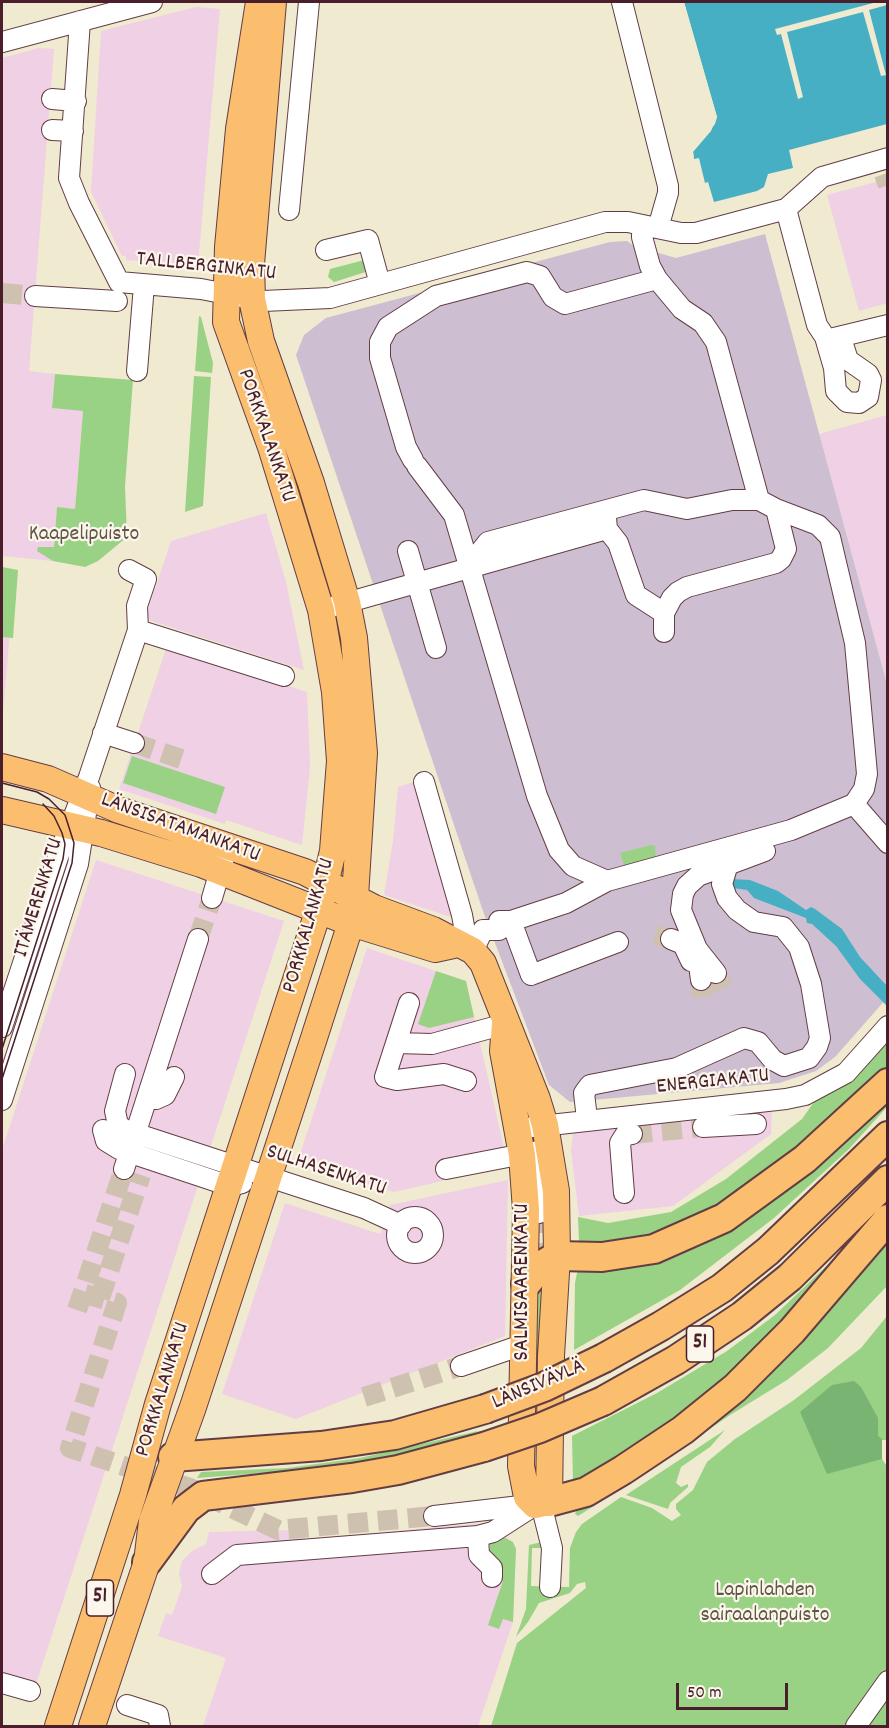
<!DOCTYPE html>
<html>
<head>
<meta charset="utf-8">
<style>
	body { margin:0 }
	#map { position:relative; width:889px; height:1728px; overflow:hidden; background:#efead0; font-family:Dekko,sans-serif }
	canvas { display:block }
	.frame { position:absolute; inset:0; border:3px solid #4a1f2b; pointer-events:none }
	.scale { position:absolute; left:676px; top:1683px; width:112px; height:27px; box-sizing:border-box; border:3px solid #4a1f2b; border-top:0; padding-left:8px; font-size:18px; line-height:21px; white-space:nowrap; color:#4a1f2b; -webkit-text-stroke:4px #fbf7ec; paint-order:stroke }
</style>
</head>
<body>
<div id="map">
<canvas width="889" height="1728"></canvas>
<div class="frame"></div>
<div class="scale">50 m</div>
</div>
<script>
const g = document.querySelector('canvas').getContext('2d');
g.lineJoin = 'round';
function fillPath(path, color) { g.fillStyle = color; g.fill(path, 'evenodd'); }
const shape = rows => new Path2D(rows.map(r => 'M' + r).join(''));
function strokePath(path, color, width, dash) { g.strokeStyle = color; g.lineWidth = width; g.lineCap = dash ? 'butt' : 'round'; g.setLineDash(dash || []); g.stroke(path); }
function drawText(font, color, halo, rows, align = 'center') {
  g.font = font + ' Dekko,sans-serif'; g.lineWidth = 4.5; g.setLineDash([]); g.textBaseline = 'middle'; g.strokeStyle = halo; g.fillStyle = color; for (const [text, x, y, turn = 0] of rows) {
    g.save(); g.translate(x, y); g.rotate((+turn || 0) * Math.PI / 180); g.textAlign = isNaN(turn) ? turn : align; if (halo) g.strokeText(text, 0, 0); g.fillText(text, 0, 0); g.restore();
  }
}
fillPath(shape([
	[196,7,220,9,198,265,126,260,126,256,122,256,91,192,101,31],
	[39,48,54,49,29,371,55,374,52,408,83,410,75,509,57,508,53,561,2,556,2,58],
	[887,179,887,303,859,311,827,195],
	[887,415,888,415,887,683,819,434],
	[266,513,286,582,304,670,145,619,171,541],
	[2,570,15,572,2,724],
	[167,646,307,692,310,767,302,845,226,820,225,824,119,789],
	[426,778,471,909,451,917,384,895,393,841,398,787],
	[96,860,284,921,34,1690,2,1679,2,1150],
	[367,948,466,981,508,1166,394,1192,298,1161],
	[772,1110,771,1134,673,1206,579,1216,571,1151,573,1133,586,1128],
	[508,1180,505,1336,296,1419,222,1394,285,1203,380,1234,390,1205],
	[483,1523,509,1539,516,1549,513,1622,478,1726,203,1726,226,1658,158,1636,166,1613,172,1615,182,1587,179,1573,182,1561,192,1551,206,1544,209,1532,286,1530,306,1539]
]), '#f0d0e4');
fillPath(shape([
	[765,234,887,684,887,998,835,1057,816,1071,779,1083,570,1102,549,1085,484,914,296,355,304,335,326,318,610,242,627,241,634,246,676,258]
]), '#cebed1');
fillPath(shape([
	[368,259,372,270,334,282,328,277,330,269],
	[199,316,201,317,213,363,212,373,195,371],
	[55,374,133,380,125,486,127,537,98,561,85,567,53,561,37,551,38,547,54,547,57,507,75,509,77,486,83,411,52,408],
	[194,376,211,377,203,506,185,512],
	[2,567,18,570,13,638,2,637],
	[132,756,225,787,216,814,123,783],
	[651,845,655,846,656,858,625,868,620,853],
	[436,971,466,981,474,1017,429,1028,418,1024],
	[887,1038,887,1066,779,1161,717,1204,667,1230,630,1241,598,1246,579,1243,578,1217,608,1223,671,1212,726,1179,802,1119,816,1099],
	[887,1098,887,1107,849,1149,774,1218,680,1290,574,1350,575,1283,578,1268,650,1261],
	[887,1204,887,1210,783,1329,667,1431,573,1483,572,1436,657,1393,727,1351,775,1315,862,1232],
	[887,1234,887,1286,828,1348,787,1380,730,1415,632,1482,578,1516,575,1514,577,1509,616,1488],
	[543,1280,546,1360,533,1366,537,1292],
	[887,1316,888,1440,882,1440,882,1459,888,1468,887,1726,491,1726,517,1643,586,1588,585,1582,577,1584,570,1593,539,1603,528,1622,516,1637,526,1609,529,1545,542,1542,543,1548,532,1548,531,1586,569,1587,570,1548,576,1532,582,1524,621,1497,652,1508,672,1521,681,1515,676,1509,676,1504,693,1490,707,1462,735,1439,794,1400,861,1348],
	[725,1430,710,1447,681,1467,676,1483,681,1487,688,1484,688,1487,670,1503,668,1509,626,1495],
	[478,1431,476,1436,395,1457,319,1469,197,1478,201,1472,287,1468,360,1458],
	[505,1538,513,1542,516,1549,513,1622,503,1619,499,1629,488,1625,503,1581,496,1578,497,1559,490,1552,490,1542,491,1539]
]), '#99d285');
fillPath(shape([
	[854,1381,861,1387,878,1418,878,1436,882,1439,882,1459,827,1474,800,1412,832,1385]
]), '#7ab472');
fillPath(shape([
	[684,2,887,2,887,124,789,150,793,168,768,174,764,187,757,191,714,202,708,182,705,183,699,158,694,159,693,152,711,131,717,117],
	[731,879,750,880,778,891,806,910,811,907,815,909,842,929,860,957,887,986,887,1006,860,979,836,946,812,924,807,923,806,918,754,898,747,890,733,888]
]), '#46afc4');
fillPath(shape([
	[681,2,684,2,717,117,715,124,693,151,694,159,691,159,690,150,708,129,713,117],
	[877,2,887,2,887,5,869,10,886,75,881,76,863,12,787,32,803,97,798,99,781,34,777,35,775,29]
]), '#efead0');
strokePath(shape([
	[884,174,888,185],
	[2,293,35,296],
	[134,743,187,761],
	[655,935,671,939],
	[198,939,212,898],
	[716,973,723,988],
	[701,980,702,997],
	[632,1134,703,1127],
	[539,1213,540,1259],
	[85,1294,117,1303,70,1448,190,1488,278,1530,434,1516],
	[100,1298,141,1175],
	[77,1310,124,1169],
	[364,1397,461,1366]
]), '#cec1af', 20, [20, 10]);
const minor = shape([
	[622,2,668,186,668,193,658,228],
	[80,21,69,178,79,203,119,282,201,289,263,301,330,298,605,222,628,222,681,233,696,233,786,209,822,177,888,158],
	[2,42,152,2],
	[52,99,76,101],
	[52,130,73,131],
	[786,209,817,325,825,337,834,368,836,391,847,402,859,403,868,397,871,380,868,374,848,360,841,338],
	[289,210,309,2],
	[642,225,642,237,650,266,657,279,682,309,703,323,716,342,759,500],
	[326,250,368,240,380,284],
	[35,296,117,301],
	[830,339,888,325],
	[137,371,144,285],
	[413,460,406,447,380,358,380,342,388,327,436,296,527,272,540,276,553,297,565,304,657,279],
	[417,466,454,515,537,796,559,850,573,866,607,881],
	[606,518,607,529,618,543,636,595,664,613],
	[408,551,436,648],
	[469,566,488,542,644,500,687,509,732,500,759,500,776,509,818,525,830,537,855,643,867,774,864,789,854,804,791,830,607,881,566,903,511,921,499,930,483,930,473,951],
	[335,606,607,529],
	[138,630,284,676],
	[664,632,664,613,672,598,678,592,687,587,776,563,781,559,786,549,776,509],
	[103,733,134,743],
	[424,782,462,915,464,926,458,944],
	[854,804,888,843],
	[212,898,227,847],
	[499,921,511,921,531,975,618,942],
	[671,939,683,944,691,961],
	[697,949,716,973],
	[701,980,697,949,681,910,683,894,687,886,698,876,765,851],
	[409,1003,385,1077,397,1080,444,1074,466,1081],
	[2,1027,58,857,89,777,138,630,137,606,146,579,129,570],
	[396,1043,432,1044,505,1024],
	[125,1074,115,1111,118,1125,125,1130,364,1208,401,1225],
	[147,1098,156,1099,165,1095,174,1077],
	[2,1100,78,864,90,788],
	[587,1119,584,1093,590,1085,677,1068,744,1038,758,1042,773,1060,784,1066,809,1058,817,1047,820,1038,811,984,799,947,783,927,754,922,737,910,727,898,722,884,728,864],
	[532,1127,786,1099,805,1095,846,1073,888,1026],
	[703,1127,756,1124],
	[103,1130,106,1141,119,1149,230,1186,242,1183],
	[536,1152,539,1213],
	[124,1169,198,939],
	[446,1169,549,1149],
	[624,1193,620,1143,625,1135,632,1134],
	'397 1235a18 18 0 1 1 36 0a18 18 0 1 1-36 0Z',
	[461,1366,525,1344],
	[541,1504,552,1548,550,1587],
	[434,1516,529,1505],
	[478,1536,479,1555,492,1568,492,1577],
	[212,1574,237,1555,478,1536,493,1532,535,1505],
	[2,1683,30,1691],
	[127,1705,158,1715,160,1726],
	[856,1726,888,1681]
]);
const major = shape([
	[2,767,48,779,119,810,305,872,374,908,433,930,473,951,483,963,537,1099,545,1125,556,1191,557,1256,551,1356,549,1502,535,1505,527,1497,521,1466,526,1210,522,1155,503,1051,505,1024],
	[2,810,101,833,201,864,351,923,435,949,458,944],
	[58,1726,133,1495,158,1404,319,909,333,851,340,761,335,692,321,610,271,447,226,322,228,247,239,129,259,2],
	[92,1726,147,1562,152,1521,193,1407,313,1041,351,923,355,897,364,753,354,638,347,602,311,483,261,341,252,299,251,264,273,2]
]);
const highway = shape([
	[526,1284,542,1265,557,1256,602,1257,654,1249,724,1218,805,1159,888,1083],
	[604,1358,661,1326,722,1288,768,1251,888,1136],
	[603,1401,676,1360,742,1316,790,1277,888,1180],
	[173,1457,321,1446,395,1435,485,1409],
	[549,1502,586,1492,623,1470,683,1430,735,1388,792,1331,888,1219],
	[147,1562,186,1509,203,1496,352,1478,398,1470,484,1447]
]);
strokePath(minor, '#633d44', 22);
strokePath(major, '#633d44', 28);
strokePath(highway, '#633d44', 32);
strokePath(minor, '#fff', 20);
strokePath(major, '#fbbd6e', 26);
strokePath(highway, '#fbbd6e', 28);
strokePath(shape([
	[2,783,37,792,49,799,65,815,74,843,72,863,2,1079],
	[2,1049,63,859,65,844,62,833,54,816,43,804]
]), '#4a1f2b', 1.5);
const highwayBridge = shape([
	[485,1409,544,1387,604,1358],
	[484,1447,540,1428,603,1401]
]);
strokePath(highwayBridge, '#633d44', 32, []);
strokePath(highwayBridge, '#fbbd6e', 28);
for (const [x, y, w] of [
	[700,1344,27],
	[100,1598,27]
]) { const box = new Path2D(); box.roundRect(x - w / 2, y - 18, w, 36, 4.5); g.fillStyle = '#fbf7ec'; g.fill(box); strokePath(box, '#4a1f2b', 1.5); }
drawText('bold 21px', '#4a1f2b', null, [
	["51",700,1344],
	["51",100,1598]
]);
drawText('22px', '#4a1f2b', '#fbf7ec', [
	["TALLBERGINKATU",206,268,6],
	["PORKKALANKATU",265,436,71],
	["LÄNSISATAMANKATU",180,829,20],
	["ITÄMERENKATU",40,898,-73],
	["PORKKALANKATU",310,926,-74],
	["ENERGIAKATU",713,1083,-6],
	["SULHASENKATU",326,1172,18],
	["SALMISAARENKATU",524,1282,-90],
	["LÄNSIVÄYLÄ",539,1386,-23],
	["PORKKALANKATU",164,1390,-73]
]);
drawText('22px', '#625546', '#fbf7ec', [
	["Kaapelipuisto",84,536],
	["Lapinlahden",765,1592],
	["sairaalanpuisto",765,1617]
]);
</script>
</body>
</html>
